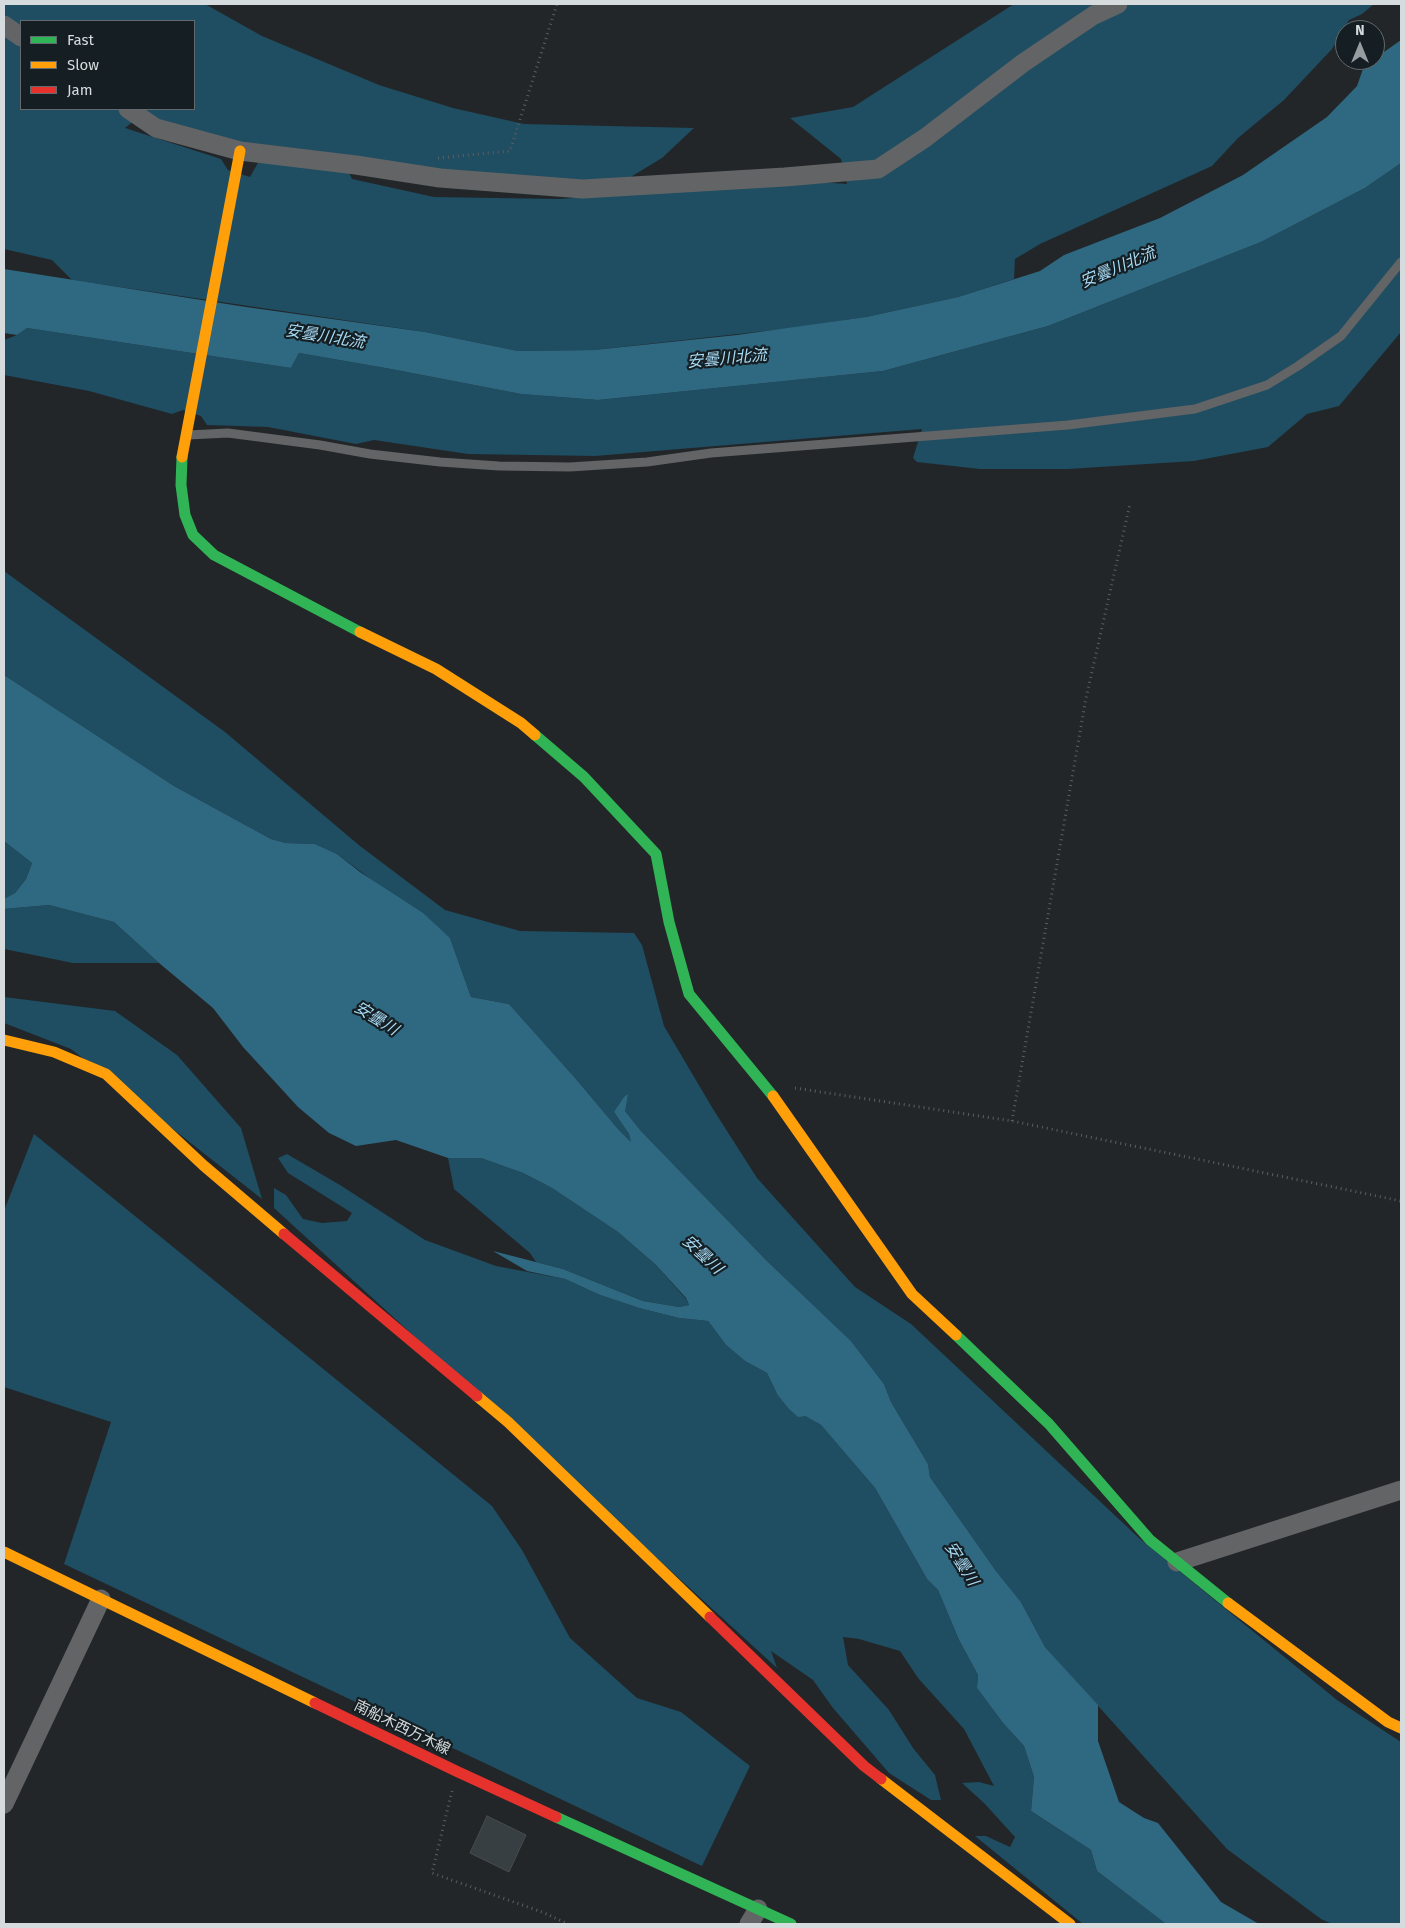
<!DOCTYPE html>
<html>
<head>
<meta charset="utf-8">
<style>
	body { margin:0 }
	#map { position:relative; width:1405px; height:1928px; overflow:hidden; background:#222629; font-family:"Fira Sans",sans-serif }
	canvas { display:block }
	.frame { position:absolute; inset:0; border:5px solid #d6dbde; pointer-events:none }
	.legend { position:absolute; left:20px; top:20px; width:175px; height:90px; box-sizing:border-box; background:#151e22; border:1px solid #626a6d; margin:0; padding:6px 9px; list-style:none; font-size:15px; color:#d6dbde }
	.legend li { display:flex; align-items:center; gap:10px; height:25px }
	.legend b { width:25px; border:1px solid #626a6d }
	.north { position:absolute; left:1335px; top:20px; width:50px; height:50px; box-sizing:border-box; background:#151e22; border:1px solid #626a6d; border-radius:50%; rotate:0deg; font-size:14px; font-weight:700; line-height:20px; text-align:center; color:#d6dbde }
	.north::after { content:''; display:block; margin:auto; width:18px; height:22px; background:#979c9f; clip-path:polygon(50% 0,100% 100%,50% 72%,0 100%) }
</style>
</head>
<body>
<div id="map">
<canvas width="1405" height="1928"></canvas>
<div class="frame"></div>
<ul class="legend">
<li><b style="height:6px;background:#30b455"></b>Fast</li>
<li><b style="height:6px;background:#ff9f0a"></b>Slow</li>
<li><b style="height:6px;background:#e5322d"></b>Jam</li>
</ul>
<div class="north">N</div>
</div>
<script>
const g = document.querySelector('canvas').getContext('2d');
g.lineJoin = 'round';
function fillPath(path, color) { g.fillStyle = color; g.fill(path, 'evenodd'); }
const shape = rows => new Path2D(rows.map(r => 'M' + r).join(''));
function strokePath(path, color, width, dash) { g.strokeStyle = color; g.lineWidth = width; g.lineCap = dash ? 'butt' : 'round'; g.setLineDash(dash || []); g.stroke(path); }
function drawText(font, color, halo, rows, align = 'center') {
  g.font = font + ' "Fira Sans","Noto Sans JP",sans-serif'; g.lineWidth = 4.5; g.setLineDash([]); g.textBaseline = 'middle'; g.strokeStyle = halo; g.fillStyle = color; for (const [text, x, y, turn = 0] of rows) {
    g.save(); g.translate(x, y); g.rotate((+turn || 0) * Math.PI / 180); g.textAlign = isNaN(turn) ? turn : align; if (halo) g.strokeText(text, 0, 0); g.fillText(text, 0, 0); g.restore();
  }
}
fillPath(shape([
	[4,4,205,4,262,36,379,85,453,108,524,124,694,128,662,158,624,181,510,179,342,158,352,179,434,197,558,199,819,182,847,184,841,159,790,118,853,107,1014,4,1105,4,1107,15,1131,4,1374,4,1362,14,1349,20,1332,49,1284,100,1238,138,1212,166,1040,244,1015,259,1014,279,958,297,866,317,792,328,594,350,518,351,425,332,72,280,52,260,4,249],
	[21,21,194,21,194,109,21,109],
	[135,120,264,152,250,177,228,170,221,159,125,128],
	[1401,163,1401,332,1339,406,1307,414,1268,447,1194,461,1068,469,980,469,917,462,913,458,922,429,595,456,468,454,374,440,356,444,268,427,207,425,201,416,183,410,172,414,89,391,4,375,4,340,17,335,27,328,291,368,299,353,391,369,521,394,598,400,883,371,1048,326,1261,242,1365,188],
	[4,571,225,732,360,846,445,910,520,931,634,933,642,945,664,1026,713,1109,757,1178,855,1287,911,1324,1139,1538,1337,1700,1401,1742,1401,1924,1332,1924,1321,1919,1227,1849,1045,1647,1021,1602,996,1571,930,1477,928,1464,891,1402,884,1384,851,1341,767,1261,641,1131,625,1111,614,1112,629,1134,632,1143,618,1129,576,1079,509,1004,471,997,450,938,337,854,315,844,286,843,271,839,174,786,4,675],
	[4,841,32,863,26,879,15,893,5,899],
	[49,905,114,922,159,963,73,963,4,949,4,909],
	[4,997,115,1011,177,1055,241,1128,262,1199,71,1049,4,1023],
	[34,1134,492,1506,522,1550,570,1638,637,1698,681,1712,750,1766,702,1866,64,1564,111,1422,4,1387,4,1211],
	[287,1154,340,1185,425,1240,496,1266,565,1279,600,1295,639,1308,679,1318,708,1321,726,1345,745,1361,767,1373,777,1394,805,1416,821,1425,875,1488,927,1579,938,1590,959,1640,978,1675,977,1688,1003,1723,1024,1746,1034,1777,1031,1811,1091,1850,1097,1871,1166,1924,1083,1924,975,1836,986,1836,1010,1847,1015,1837,984,1803,962,1783,979,1782,994,1786,964,1729,918,1678,900,1651,859,1639,843,1637,848,1665,889,1710,913,1748,935,1775,941,1800,931,1800,889,1773,833,1708,813,1680,771,1651,777,1668,274,1208,274,1188,286,1195,303,1219,322,1223,347,1221,352,1213,288,1173,278,1158],
	[448,1158,481,1158,523,1173,552,1188,618,1232,656,1265,686,1299,689,1305,679,1307,643,1301,563,1269,536,1262,530,1253,454,1189]
]), '#1f4d61');
fillPath(shape([
	[1401,40,1401,163,1365,188,1261,242,1048,326,883,371,598,400,521,394,391,369,299,353,291,368,27,328,17,335,4,333,4,269,246,307,425,332,518,351,594,350,737,335,866,317,958,297,1040,271,1064,255,1160,218,1243,175,1327,117,1357,86,1364,66],
	[4,675,174,786,271,839,286,843,315,844,337,854,360,872,423,913,450,938,471,997,509,1004,576,1079,618,1129,631,1142,629,1134,614,1112,624,1097,628,1094,625,1111,641,1131,767,1261,851,1341,884,1384,891,1402,928,1464,930,1477,996,1571,1021,1602,1045,1647,1098,1705,1098,1741,1119,1802,1144,1818,1158,1823,1221,1902,1259,1924,1166,1924,1097,1871,1091,1850,1031,1811,1034,1777,1024,1746,1003,1723,977,1688,978,1675,959,1640,938,1590,927,1579,875,1488,821,1425,805,1416,798,1417,789,1409,777,1394,767,1373,745,1361,726,1345,708,1321,679,1318,639,1308,600,1295,565,1279,527,1271,493,1251,563,1269,643,1301,679,1307,689,1305,686,1298,656,1265,618,1232,552,1188,523,1173,481,1158,448,1158,396,1140,356,1146,329,1133,298,1107,243,1047,213,1008,159,963,114,922,49,905,4,909,4,899,15,893,26,879,32,863,4,841]
]), '#2f6881');
const building = shape([
	[487,1816,526,1835,509,1872,470,1853,487,1816]
]);
fillPath(building, '#373f43');
strokePath(building, '#484c4e', 1);
strokePath(shape([
	[438,158,510,151,557,4],
	[795,1088,1012,1121,1401,1201],
	[1012,1121,1086,698,1130,504],
	[452,1791,432,1873,542,1912,568,1924]
]), '#5c5e5f', 3, [1, 4]);
strokePath(shape([
	[188,435,228,433,320,445,370,454,440,462,499,466,570,467,647,462,711,453,1068,425,1195,409,1267,385,1298,366,1341,336,1401,262]
]), '#626465', 9);
strokePath(shape([
	[4,25,21,37],
	[128,109,156,128,240,151,356,165,440,178,583,189,785,177,878,169,925,138,1023,63,1094,15,1118,4],
	[1177,1562,1401,1490],
	[4,1804,101,1599],
	[749,1924,758,1909]
]), '#626465', 19);
strokePath(shape([
	[182,457,181,485,185,515,193,535,214,555,360,632],
	[535,735,584,777,656,854,669,922,689,994,773,1096],
	[956,1335,1049,1424,1150,1540,1228,1603],
	[556,1817,791,1924]
]), '#30b455', 11);
strokePath(shape([
	[182,457,240,151],
	[360,632,436,669,521,723,535,735],
	[4,1040,54,1052,106,1074,203,1165,284,1234],
	[773,1096,912,1294,956,1335],
	[477,1396,508,1422,710,1617],
	[4,1552,315,1703],
	[1228,1603,1388,1722,1401,1728],
	[881,1779,1070,1924]
]), '#ff9f0a', 11);
strokePath(shape([
	[284,1234,477,1396],
	[710,1617,864,1766,881,1779],
	[315,1703,456,1771,556,1817]
]), '#e5322d', 11);
drawText('15px', '#d6dbde', '#151e22', [
	["南船木西万木線",402,1728,26]
]);
drawText('italic 16px', '#a7daf4', '#151e22', [
	["安曇川北流",1118,268,-23],
	["安曇川北流",325,337,9],
	["安曇川北流",727,359,-5],
	["安曇川",376,1019,32],
	["安曇川",702,1255,43],
	["安曇川",961,1564,58]
]);
</script>
</body>
</html>
